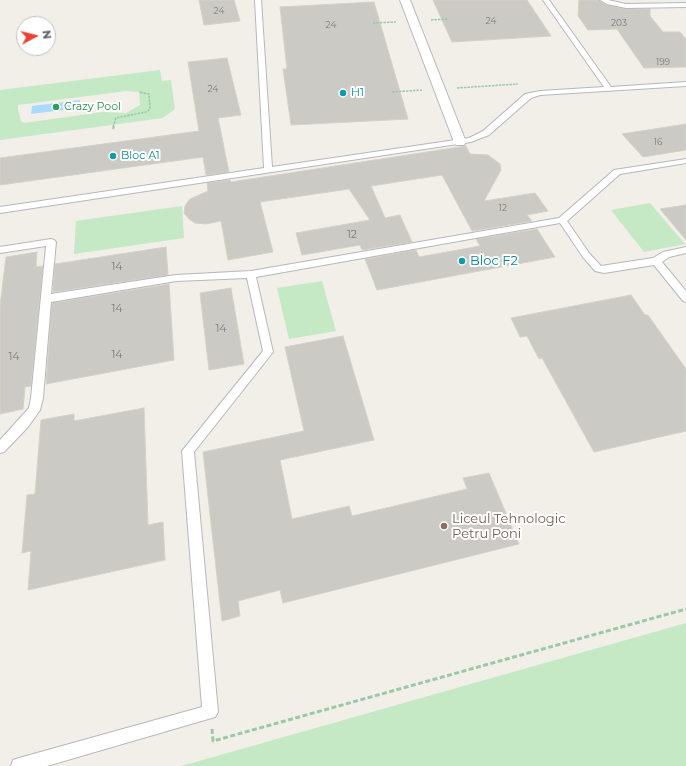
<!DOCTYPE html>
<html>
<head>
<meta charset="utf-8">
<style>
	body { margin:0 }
	#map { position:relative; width:686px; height:766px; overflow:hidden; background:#f1efe8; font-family:Montserrat,sans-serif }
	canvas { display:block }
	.north { position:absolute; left:16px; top:16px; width:40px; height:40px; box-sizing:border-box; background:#fff; border:1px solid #bfc1c3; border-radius:50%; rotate:83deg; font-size:11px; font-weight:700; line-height:16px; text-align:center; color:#5f6368 }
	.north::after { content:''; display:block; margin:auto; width:14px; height:18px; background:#ea4335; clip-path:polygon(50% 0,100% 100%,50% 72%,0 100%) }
</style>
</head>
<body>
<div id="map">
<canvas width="686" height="766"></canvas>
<div class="north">N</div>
</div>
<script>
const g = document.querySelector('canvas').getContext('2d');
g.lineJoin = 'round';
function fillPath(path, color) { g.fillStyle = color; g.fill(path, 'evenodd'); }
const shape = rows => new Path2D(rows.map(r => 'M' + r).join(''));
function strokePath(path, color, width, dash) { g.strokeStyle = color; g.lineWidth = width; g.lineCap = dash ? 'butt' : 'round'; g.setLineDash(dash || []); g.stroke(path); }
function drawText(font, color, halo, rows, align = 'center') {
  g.font = font + ' Montserrat,sans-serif'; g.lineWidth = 4; g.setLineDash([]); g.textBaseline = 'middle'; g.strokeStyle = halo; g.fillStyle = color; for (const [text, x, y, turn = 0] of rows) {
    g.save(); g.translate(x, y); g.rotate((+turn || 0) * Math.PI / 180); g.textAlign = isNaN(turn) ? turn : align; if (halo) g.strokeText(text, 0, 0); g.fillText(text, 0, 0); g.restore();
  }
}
fillPath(shape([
	[160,70,162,81,171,80,175,109,163,118,0,140,0,90],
	[126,91,139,92,140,105,126,113,103,112,24,123,21,121,18,109,18,105],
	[650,203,685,244,644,252,611,210],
	[182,206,184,238,74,254,76,221],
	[322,281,336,331,289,339,277,288],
	[686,623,686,766,181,766,192,763]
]), '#c5e8c5');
fillPath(shape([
	[80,100,80,108,31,114,32,106]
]), '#aadaff');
const building = shape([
	[199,0,234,0,240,21,204,25,199,0],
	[433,0,527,0,551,36,452,42,433,0],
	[579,0,599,0,607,5,626,9,650,9,650,16,663,32,680,32,686,39,686,67,644,68,617,29,588,30,578,16,579,0],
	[374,2,408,119,291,125,283,69,287,69,280,7,374,2],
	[227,58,241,115,218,118,229,172,206,175,203,157,0,185,0,158,199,131,188,62,227,58],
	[686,124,686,150,643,157,622,134,686,124],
	[466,146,470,154,488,155,500,164,501,170,484,201,535,193,548,211,527,215,532,221,472,231,442,175,371,186,385,218,400,215,412,242,362,250,360,245,302,255,296,233,370,220,349,189,260,202,273,252,228,260,221,221,206,224,195,223,189,219,184,213,185,206,190,199,208,191,207,183,230,180,231,182,466,146],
	[686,205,686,240,660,209,686,205],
	[537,229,555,257,377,290,365,259,416,250,419,257,480,246,476,239,537,229],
	[166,247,168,275,53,292,55,264,166,247],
	[37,252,36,267,43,266,31,386,25,387,23,409,0,414,0,306,6,257,37,252],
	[169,284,174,360,46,384,52,303,169,284],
	[231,288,244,364,209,370,200,293,231,288],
	[631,295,645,315,648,315,686,369,686,431,594,452,542,358,539,359,527,336,520,337,511,318,631,295],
	[343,336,374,440,280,460,292,519,349,506,352,516,467,489,463,478,489,473,519,544,283,603,280,590,238,601,240,616,222,621,203,452,304,431,285,347,343,336],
	[144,408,148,525,163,522,165,560,28,590,31,551,22,553,27,495,35,494,41,420,74,414,74,421,144,408]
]);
fillPath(building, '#cccac5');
strokePath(building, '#d6d1c6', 1);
const service = shape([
	[255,0,261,0,272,167,469,138,483,131,525,94,540,91,604,87,543,0,549,0,611,87,686,82,686,86,540,95,531,98,489,135,471,142,0,213,0,207,264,168,255,0],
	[600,0,608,0,626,4,686,3,686,7,626,8,607,4,600,0],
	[686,159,686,163,620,174,567,221,589,253,601,266,653,258,663,252,686,247,686,253,669,257,662,262,686,291,686,302,683,301,654,265,604,273,595,271,583,257,560,223,256,277,273,352,194,452,218,712,215,717,47,766,11,766,13,760,19,758,202,707,182,451,263,351,247,278,176,281,51,302,43,398,40,410,28,427,4,452,0,453,0,440,29,408,31,398,46,246,0,253,0,247,51,239,54,240,56,242,51,294,176,275,251,271,559,218,614,170,686,159]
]);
const pedestrian = shape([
	[400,0,410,0,466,142,464,145,456,145,454,142,400,0]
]);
strokePath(service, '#b5b8bc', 2);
strokePath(pedestrian, '#b5b8bc', 2);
strokePath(shape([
	[431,20,448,19],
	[373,23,396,22],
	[457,88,518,84],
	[392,92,422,90],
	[113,127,116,118,146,112,150,109,149,94,139,92]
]), '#9cc7a9', 1.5, [2.5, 1]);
strokePath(shape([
	[113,129,114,126]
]), '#9cc7a9', 2, [3, 1.5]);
strokePath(shape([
	[212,729,213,741,686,609]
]), '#9cc7a9', 3, [5, 2.5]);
fillPath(service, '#fff');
fillPath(pedestrian, '#fff');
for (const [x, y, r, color] of [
	[343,93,4,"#0f9aa8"],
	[56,107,4,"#2e9e5b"],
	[113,156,4,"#0f9aa8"],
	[462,261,4,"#0f9aa8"],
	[444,526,4,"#8d6e63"]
]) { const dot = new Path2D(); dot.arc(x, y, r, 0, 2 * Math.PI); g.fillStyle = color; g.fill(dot); strokePath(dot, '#fff', 1.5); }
drawText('9px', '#7a7d7f', null, [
	["24",219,11],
	["24",491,21],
	["203",619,23],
	["24",331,25],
	["199",663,62],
	["24",213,89],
	["16",658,142],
	["12",503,208]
]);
drawText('11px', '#0d838f', '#fff', [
	["H1",351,93],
	["Bloc A1",121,156]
], 'left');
drawText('11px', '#27864d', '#fff', [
	["Crazy Pool",64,107]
], 'left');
drawText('11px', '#7a7d7f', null, [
	["12",352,235],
	["14",117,267],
	["14",117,309],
	["14",221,329],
	["14",117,355],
	["14",14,357]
]);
drawText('13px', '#0d838f', '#fff', [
	["Bloc F2",470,261]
], 'left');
drawText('13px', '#785e54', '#fff', [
	["Liceul Tehnologic",452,519],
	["Petru Poni",452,534]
], 'left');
</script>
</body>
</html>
